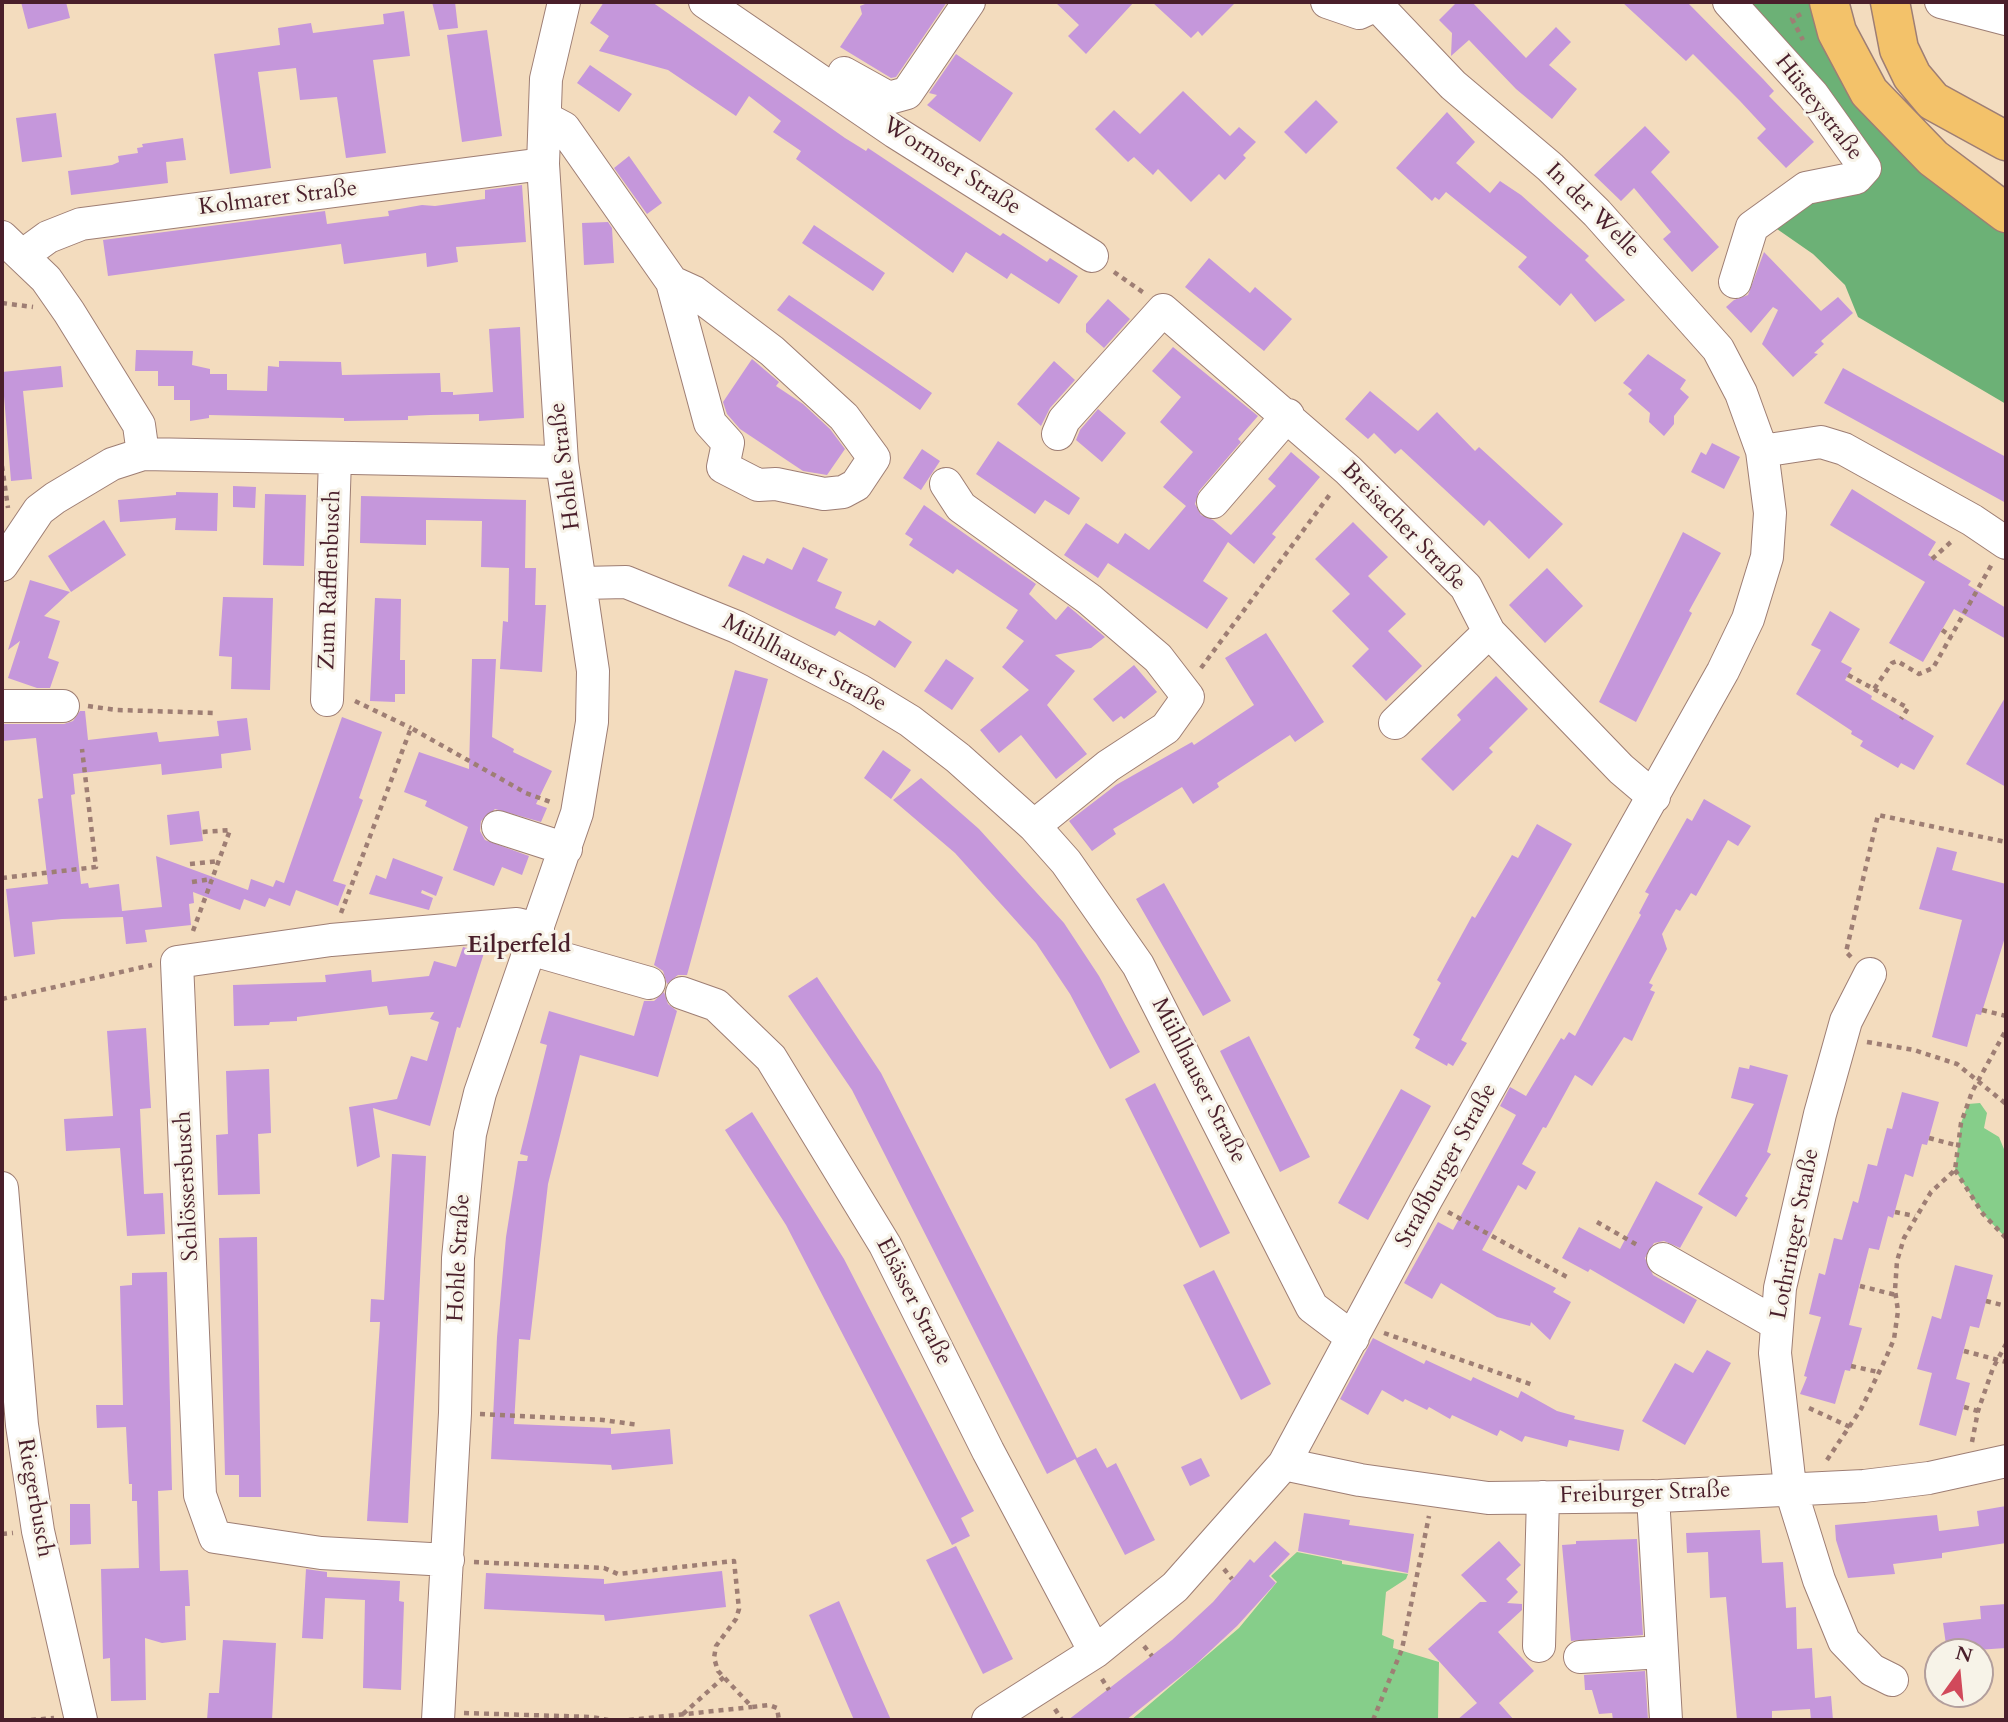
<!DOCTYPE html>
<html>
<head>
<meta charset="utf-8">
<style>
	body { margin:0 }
	#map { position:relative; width:2008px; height:1722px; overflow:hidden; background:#f3dcbe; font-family:Cardo,serif }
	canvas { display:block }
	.frame { position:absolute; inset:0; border:4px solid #4a1f2b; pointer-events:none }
	.north { position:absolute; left:1924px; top:1638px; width:70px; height:70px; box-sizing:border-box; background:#f7f3e8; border:2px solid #b29e9c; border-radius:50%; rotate:15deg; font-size:19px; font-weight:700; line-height:28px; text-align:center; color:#4a1f2b }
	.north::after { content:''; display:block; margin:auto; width:24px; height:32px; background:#d1495b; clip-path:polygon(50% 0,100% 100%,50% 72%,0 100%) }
</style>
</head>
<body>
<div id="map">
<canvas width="2008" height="1722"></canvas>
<div class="frame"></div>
<div class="north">N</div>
</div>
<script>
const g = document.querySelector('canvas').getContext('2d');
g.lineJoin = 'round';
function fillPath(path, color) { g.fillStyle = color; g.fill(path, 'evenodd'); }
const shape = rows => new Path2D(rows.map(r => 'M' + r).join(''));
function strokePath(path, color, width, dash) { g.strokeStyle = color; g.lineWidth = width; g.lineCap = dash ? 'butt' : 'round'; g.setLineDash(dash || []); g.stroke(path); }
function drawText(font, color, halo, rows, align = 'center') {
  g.font = font + ' Cardo,serif'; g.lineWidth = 6; g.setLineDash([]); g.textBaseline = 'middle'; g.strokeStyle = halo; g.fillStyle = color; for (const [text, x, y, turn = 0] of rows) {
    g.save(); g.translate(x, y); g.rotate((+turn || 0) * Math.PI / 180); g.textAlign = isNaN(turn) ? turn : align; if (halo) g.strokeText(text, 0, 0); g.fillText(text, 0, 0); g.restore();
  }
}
fillPath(shape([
	[1980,1103,1987,1113,1984,1128,1999,1137,2006,1154,2006,1238,1983,1214,1955,1170,1961,1123,1968,1104],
	[1297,1552,1342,1561,1342,1564,1408,1574,1406,1579,1386,1592,1382,1635,1394,1640,1393,1648,1439,1662,1438,1720,1131,1720,1239,1628,1277,1582,1271,1576]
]), '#86ce8a');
fillPath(shape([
	[1745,2,1814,2,2006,226,2006,404,1858,317,1845,285,1813,254,1777,229,1752,227,1856,178]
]), '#6cb176');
fillPath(shape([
	[21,2,66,2,70,18,28,29],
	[432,2,455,2,458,28,439,30],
	[604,2,652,2,845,138,866,151,868,148,1000,236,1003,233,1047,262,1050,258,1078,276,1059,304,1011,273,1007,279,966,252,953,273,796,159,801,151,773,132,781,121,749,96,736,116,668,70,599,51,609,36,590,23],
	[870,2,947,2,896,77,891,78,840,47,862,14,860,6],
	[1055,2,1134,2,1086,54,1068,36,1079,25],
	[1152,2,1236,2,1202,36,1198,31,1191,38],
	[1457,2,1472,2,1526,58,1556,27,1571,42,1549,65,1577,89,1552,119,1516,89,1469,40,1451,56,1452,33,1439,20],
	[1622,2,1687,2,1763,79,1774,91,1769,96,1814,142,1786,168,1757,138,1766,129,1740,101,1693,54,1686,61],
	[404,11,410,56,373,60,386,153,346,158,337,97,300,100,296,68,258,72,271,168,230,174,214,54,280,45,278,28,311,23,313,33,384,24,383,14],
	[487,30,502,136,462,142,447,35],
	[956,54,1013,93,980,142,927,105,937,95,929,93],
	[590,65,632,94,619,112,577,83],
	[1183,91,1230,136,1239,127,1256,142,1243,155,1246,158,1225,180,1219,174,1191,202,1158,169,1153,175,1134,157,1128,162,1095,129,1114,110,1140,134],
	[1316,100,1338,122,1306,154,1284,132],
	[1447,112,1475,142,1456,163,1490,193,1500,181,1521,195,1589,256,1585,260,1625,300,1595,322,1571,293,1560,306,1518,267,1527,257,1446,192,1439,200,1435,197,1432,201,1396,168],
	[56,113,62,157,22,162,16,118],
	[1645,126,1670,152,1651,172,1719,247,1692,272,1663,239,1671,232,1634,188,1621,201,1594,175],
	[183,138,186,160,166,162,168,183,71,195,68,171,112,165,119,162,118,156,138,153,137,148,143,147,142,144],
	[629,156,662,203,647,214,614,168],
	[522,185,526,242,456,247,458,262,427,267,426,253,344,264,341,244,108,276,103,240,325,211,327,224,364,219,389,216,388,211,422,205,435,206,485,199,485,190],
	[608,222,612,228,614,263,584,265,582,223],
	[814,225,885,273,873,291,802,243],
	[1764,252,1821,311,1838,297,1853,313,1821,341,1824,344,1814,353,1818,354,1793,377,1762,344,1778,310,1773,307,1751,333,1726,307,1734,300,1748,295],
	[1209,258,1250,293,1255,287,1292,319,1264,351,1185,287],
	[789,295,932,393,920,410,777,310],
	[1108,299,1130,319,1104,348,1086,332,1086,324],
	[520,327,524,418,479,421,479,414,430,415,408,416,408,420,344,421,344,418,209,415,209,418,190,421,190,400,174,400,174,386,158,386,158,371,135,371,136,350,193,351,192,365,210,369,210,374,227,374,227,390,267,391,268,366,279,367,279,361,341,362,342,375,440,373,441,392,453,392,453,395,493,392,489,329],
	[1173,347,1258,416,1238,439,1241,442,1199,491,1195,504,1201,515,1213,520,1231,535,1276,486,1268,479,1291,452,1320,477,1272,534,1276,537,1254,564,1228,542,1203,581,1228,598,1207,629,1108,563,1098,578,1064,555,1086,523,1118,544,1125,533,1149,550,1186,506,1163,487,1193,452,1160,422,1181,397,1152,371],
	[1648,354,1686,380,1680,389,1689,397,1674,416,1674,424,1664,436,1649,422,1650,413,1628,394,1632,390,1623,383],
	[752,359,779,382,776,386,803,404,830,429,845,449,827,475,803,471,740,429,727,414,723,402],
	[1054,361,1075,380,1050,408,1041,426,1017,404],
	[61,366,63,387,23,391,32,479,11,481,2,372],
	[1843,368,2006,457,2006,503,1824,403],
	[1370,391,1418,431,1437,412,1475,451,1479,447,1563,524,1529,559,1489,520,1484,526,1401,449,1395,454,1374,433,1368,439,1345,419],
	[1098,409,1126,433,1102,462,1076,440,1080,430],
	[998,441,1080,498,1069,515,1045,500,1035,514,976,474],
	[1712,443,1740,457,1724,489,1691,472,1701,452,1706,455],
	[922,449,940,461,921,490,903,478],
	[233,486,256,487,255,508,233,507],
	[1852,489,1936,542,1928,555,1971,581,1968,585,2006,608,2006,639,1954,609,1923,662,1889,643,1925,582,1830,525],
	[176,492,218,493,217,531,175,530,176,518,120,522,118,500,176,495],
	[265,494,306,495,304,566,263,565],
	[361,496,526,500,525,568,536,568,535,605,546,605,542,672,500,669,503,621,508,622,509,568,481,567,482,521,426,520,426,545,360,543],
	[924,505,1036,584,1029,594,1056,620,1068,606,1105,637,1091,648,1055,655,1075,671,1047,705,1087,754,1056,779,1021,735,999,753,980,730,1029,690,1002,667,1024,641,1006,628,1018,610,957,569,953,574,909,545,913,539,905,534],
	[104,520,126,555,71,592,48,556],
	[1353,522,1388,557,1368,576,1406,614,1388,631,1422,666,1386,701,1352,666,1369,649,1332,611,1350,594,1315,559],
	[1683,532,1721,553,1689,611,1692,613,1636,722,1599,702],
	[803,547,828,559,817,581,842,592,835,608,875,626,879,620,912,642,895,668,839,631,835,636,728,586,743,555,764,564,767,558,792,570],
	[1547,568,1583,606,1545,643,1509,605],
	[30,580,70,592,44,616,60,621,48,658,59,662,50,688,37,688,8,678,20,641,8,650],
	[223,597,273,598,270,690,231,689,232,657,219,656],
	[375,598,401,599,400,660,405,660,405,694,395,694,395,702,370,701],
	[1830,611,1860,629,1841,662,1852,668,1845,680,1872,696,1871,699,1934,736,1914,770,1901,763,1898,768,1860,746,1863,741,1851,734,1852,731,1796,694,1821,650,1811,645],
	[1266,633,1324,722,1295,742,1290,735,1217,783,1219,787,1193,804,1182,787,1113,829,1116,834,1092,851,1069,821,1116,785,1192,742,1194,745,1254,705,1225,658],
	[472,659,496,659,492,737,514,749,513,752,552,771,536,804,547,808,541,822,495,809,481,821,480,831,485,840,529,856,522,875,502,867,494,886,453,870,468,827,425,806,427,801,404,792,419,752,469,769],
	[946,659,974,678,952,710,924,691],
	[1134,665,1157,692,1124,719,1121,716,1113,722,1093,699],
	[735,670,768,679,687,975,678,975,667,984,663,971,654,965],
	[1496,676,1528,709,1489,748,1493,752,1453,791,1421,759,1461,720,1457,715],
	[2006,696,2006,787,1966,764],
	[80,711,85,711,88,740,157,732,159,742,219,736,217,721,247,718,251,750,221,754,222,768,162,775,161,764,73,774,75,794,71,795,81,884,88,883,89,888,119,884,122,911,162,907,156,856,248,890,251,879,273,887,276,880,284,883,342,717,382,732,359,798,363,800,333,881,346,885,338,906,296,890,290,906,269,898,265,907,244,899,240,910,193,892,194,903,189,904,191,925,145,930,147,942,126,944,123,917,62,919,32,922,35,954,14,957,6,889,48,884,38,799,43,798,36,738,2,741,2,724,64,724,73,721],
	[883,750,911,770,891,799,864,778],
	[921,778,979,829,1064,923,1099,976,1140,1052,1110,1069,1070,994,1036,943,955,853,893,800],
	[1704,799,1751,826,1738,846,1728,840,1696,896,1691,893,1680,911,1676,909,1662,934,1667,949,1649,983,1653,985,1650,990,1655,992,1632,1041,1624,1037,1592,1086,1575,1075,1546,1128,1543,1127,1522,1164,1536,1172,1526,1190,1518,1185,1482,1250,1556,1288,1553,1292,1571,1302,1550,1340,1531,1322,1530,1326,1497,1317,1441,1283,1432,1299,1404,1283,1438,1222,1453,1230,1509,1128,1516,1115,1500,1106,1510,1087,1526,1096,1561,1038,1564,1040,1569,1032,1575,1036,1641,915,1639,913,1649,894,1645,892,1687,818,1692,821],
	[199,811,203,841,170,845,167,815],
	[1537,824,1572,844,1461,1040,1467,1043,1453,1066,1448,1063,1447,1066,1415,1048,1420,1039,1413,1035,1441,983,1437,980,1472,916,1475,918,1512,855,1518,858],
	[1937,847,1957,852,1952,870,2006,884,2006,934,1981,1015,1976,1014,1967,1047,1932,1037,1962,920,1919,909],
	[393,858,443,877,436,896,422,890,421,893,433,898,429,910,369,894,376,875,386,879],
	[1164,883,1231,1001,1203,1016,1136,899],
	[463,947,484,953,460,1028,457,1027,430,1126,373,1108,380,1157,357,1167,349,1107,397,1099,411,1056,427,1061,439,1022,430,1019,434,1012,389,1015,387,1006,297,1017,297,1021,270,1022,269,1025,234,1026,233,985,326,982,325,975,371,970,372,982,429,976,434,961,456,967],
	[817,977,881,1073,1077,1458,1096,1448,1107,1468,1116,1463,1155,1540,1125,1555,1075,1459,1047,1474,852,1090,788,996],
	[664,992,668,1004,677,1011,658,1077,580,1055,548,1184,530,1340,519,1339,514,1424,611,1428,611,1434,670,1429,673,1464,612,1470,611,1465,491,1459,497,1337,506,1237,518,1161,527,1161,528,1156,520,1154,547,1045,540,1043,549,1011,634,1036,644,1001,654,1001],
	[146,1028,151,1108,140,1109,144,1194,163,1193,165,1234,127,1236,120,1148,66,1151,64,1119,113,1116,107,1031],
	[1249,1036,1310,1157,1280,1172,1220,1051],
	[1750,1065,1788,1075,1767,1152,1771,1154,1745,1196,1748,1198,1736,1217,1698,1194,1754,1104,1731,1098,1739,1067,1749,1069],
	[269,1069,271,1133,258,1134,260,1194,218,1195,216,1135,228,1134,226,1071],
	[1155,1083,1230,1233,1200,1248,1125,1099],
	[1401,1089,1431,1106,1368,1220,1338,1203],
	[1902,1092,1939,1102,1927,1145,1922,1144,1913,1177,1905,1174,1893,1218,1888,1216,1879,1250,1869,1248,1849,1325,1862,1328,1850,1371,1845,1370,1835,1404,1800,1394,1807,1377,1804,1376,1821,1317,1809,1314,1819,1273,1825,1275,1834,1238,1842,1240,1853,1201,1858,1203,1868,1164,1877,1166,1887,1128,1892,1129],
	[752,1112,844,1259,974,1511,961,1518,970,1536,952,1545,786,1225,725,1130],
	[392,1154,426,1156,408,1523,367,1521,380,1322,370,1322,371,1299,384,1300],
	[1656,1181,1703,1207,1680,1248,1664,1241,1654,1243,1645,1258,1653,1275,1697,1300,1684,1324,1590,1269,1588,1272,1562,1258,1579,1227,1620,1249],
	[257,1237,261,1497,239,1497,239,1475,225,1475,219,1238],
	[1955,1265,1993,1275,1979,1328,1970,1326,1956,1379,1970,1383,1956,1436,1919,1425,1932,1373,1917,1369,1932,1316,1941,1319],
	[1214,1270,1271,1384,1241,1400,1183,1285],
	[167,1272,172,1490,158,1491,160,1571,188,1570,190,1606,185,1606,186,1640,162,1643,145,1638,146,1700,111,1701,110,1658,103,1659,101,1569,139,1568,137,1501,132,1501,132,1484,129,1484,126,1427,97,1428,96,1405,123,1405,120,1286,132,1285,132,1273],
	[1373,1338,1424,1364,1426,1360,1471,1381,1473,1377,1518,1398,1521,1391,1557,1411,1575,1416,1574,1419,1624,1430,1619,1451,1569,1440,1567,1447,1525,1436,1522,1442,1500,1430,1497,1436,1452,1415,1450,1419,1429,1407,1427,1410,1405,1399,1403,1402,1382,1390,1368,1415,1340,1399],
	[1707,1350,1731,1363,1685,1445,1642,1421,1675,1363,1693,1373],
	[1201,1458,1210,1476,1190,1486,1181,1467],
	[70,1504,90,1504,91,1544,70,1545],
	[2006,1506,2006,1543,1942,1553,1942,1558,1893,1564,1895,1574,1848,1578,1836,1540,1835,1525,1937,1515,1939,1531,1979,1526,1977,1511],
	[1304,1513,1350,1520,1349,1525,1414,1534,1408,1573,1298,1551],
	[1760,1530,1762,1563,1783,1562,1786,1608,1796,1607,1797,1649,1812,1648,1815,1698,1831,1696,1833,1720,1811,1720,1810,1709,1772,1711,1772,1720,1737,1720,1726,1597,1710,1598,1708,1552,1687,1553,1686,1533],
	[1637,1539,1643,1635,1571,1641,1562,1545,1576,1544,1576,1541],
	[1275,1541,1290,1554,1269,1576,1276,1583,1237,1626,1195,1665,1126,1720,1068,1720,1172,1640,1213,1602,1250,1559,1254,1563],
	[1499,1541,1521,1565,1506,1579,1518,1592,1507,1603,1522,1604,1522,1610,1498,1632,1534,1671,1499,1703,1514,1720,1457,1720,1477,1703,1428,1649,1480,1602,1487,1602,1461,1575],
	[956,1546,1013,1659,983,1674,926,1560],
	[306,1569,327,1572,327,1577,400,1581,399,1601,404,1602,401,1690,363,1688,365,1600,325,1598,323,1639,302,1638],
	[722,1571,726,1607,605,1621,604,1615,484,1609,486,1573,604,1579,604,1584],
	[839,1601,864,1659,891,1720,854,1720,809,1615],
	[2006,1604,2006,1648,1947,1652,1943,1623,1981,1619,1980,1606],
	[223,1640,276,1643,272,1720,207,1720,209,1693,219,1693],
	[1645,1671,1648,1720,1613,1720,1612,1713,1599,1714,1592,1690,1585,1690,1584,1675]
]), '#c597db');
const minor = shape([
	[705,2,895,132,1092,256],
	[1327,2,1359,13,1376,5],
	[1729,2,1813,95,1865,168,1856,178,1806,188,1752,227,1735,282],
	[1941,2,2006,19],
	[844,73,889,98,907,93,969,2],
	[545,118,564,128,672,282,694,292,772,351,844,417,874,458,856,485,843,492,824,494,776,484,758,485,723,467,728,443,710,423,672,282],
	[2,237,46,279,69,312,139,425,143,454,562,462],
	[22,256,48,237,81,224,543,164],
	[1058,434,1064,420,1163,310,1348,470,1466,587,1489,632,1621,769,1654,797],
	[1762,451,1821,442,1844,449,1972,520,2006,543],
	[946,484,961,507,1089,599,1158,658,1188,697,1166,728,1108,766,1034,826],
	[1213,502,1288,415],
	[2,565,39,510,55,498,112,464,143,454],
	[582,583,626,582,737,627,859,690,910,721,958,758,1034,826,1066,862,1138,965,1312,1307,1353,1338],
	[327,700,335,459],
	[2,706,63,706],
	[1395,723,1489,632],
	[498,827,566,849],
	[530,949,649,983],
	[1870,974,1846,1021,1820,1114,1780,1288,1775,1353,1790,1487,1819,1580,1844,1641,1872,1670,1892,1680],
	[682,993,716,1005,771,1058,885,1245,988,1451,1095,1652],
	[2,1188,22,1425,38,1531,81,1720],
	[1663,1259,1777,1324],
	[1284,1464,1360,1480,1488,1498,1659,1496,1864,1486,1929,1478,2006,1461],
	[1653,1496,1666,1720],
	[448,1560,321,1553,215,1537,200,1495,177,962,331,940,517,924,538,929],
	[1539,1646,1543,1497],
	[1580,1657,1662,1652],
	[438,1720,455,1413,458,1258,470,1134,480,1093,577,813,592,722,593,671,562,462,543,164,546,79,564,2],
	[988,1720,1095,1652,1175,1587,1284,1464,1426,1200,1723,671,1748,619,1767,557,1770,513,1762,451,1741,393,1718,349,1597,213,1550,167,1453,85,1374,2]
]);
const major = shape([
	[1829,2,1837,32,1869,92,1933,158,2006,213],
	[1890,2,1899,49,1912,76,1933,101,2006,141]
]);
strokePath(minor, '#9e7e74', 34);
strokePath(major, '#9e7e74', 41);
strokePath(shape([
	[1801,14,1792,19,1803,40],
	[1114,272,1144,293],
	[2,303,33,307],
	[2,466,8,508],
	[1932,559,1952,541],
	[1942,630,1951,636],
	[1201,668,1331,493],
	[1848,675,1874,689,1892,663,1897,661,1919,674,1933,668,1992,564],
	[1874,689,1908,708,1901,719],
	[355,701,411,728],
	[88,706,116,710,215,713],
	[190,864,219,861],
	[2,878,96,867,82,749],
	[192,882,212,879],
	[341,913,411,728,526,793,553,803],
	[193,931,230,830,202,832],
	[1851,957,1846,952,1878,815,2006,842],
	[2,999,152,965],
	[1982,1010,2006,1016],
	[1867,1042,1914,1050,1957,1064,2006,1104],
	[1929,1138,1959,1146],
	[1955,1170,1983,1214,2006,1238],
	[1448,1212,1567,1277],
	[1895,1212,1915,1216],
	[1597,1222,1639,1246],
	[1860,1286,1896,1295],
	[1986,1301,2006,1306],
	[1384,1333,1533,1385],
	[1964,1351,2006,1362],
	[1851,1366,1878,1372],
	[1964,1407,1978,1411],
	[1809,1408,1850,1427],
	[480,1414,603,1420,639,1425],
	[1972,1442,1978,1411,1993,1368,2006,1344],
	[1827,1460,1861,1409,1885,1360,1894,1339,1898,1311,1895,1290,1897,1261,1904,1238,1931,1192,1955,1170,1961,1123,1972,1092,2006,1030],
	[2,1534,13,1533],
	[474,1562,604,1568,618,1574,734,1561,739,1609,736,1619,716,1646,714,1658,718,1671,752,1707,769,1705,777,1708,779,1720],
	[1224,1569,1232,1579],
	[1144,1646,1152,1656],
	[1102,1679,1109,1690],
	[1055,1709,1062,1720],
	[464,1713,592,1717,608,1720],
	[683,1714,724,1677],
	[31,1720,54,1718],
	[629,1720,752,1707],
	[1373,1720,1402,1649,1429,1516]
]), '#9e7e74', 4.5, [5, 5]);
strokePath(minor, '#fff', 32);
strokePath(major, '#f3c26a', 38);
drawText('23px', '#4a1f2b', '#f7f3e8', [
	["Hüsteystraße",1818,108,52],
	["Wormser Straße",951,167,33],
	["Kolmarer Straße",278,199,-7],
	["In der Welle",1592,211,45],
	["Hohle Straße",566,466,-97],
	["Breisacher Straße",1403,527,46],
	["Zum Rafflenbusch",331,580,-88],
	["Mühlhauser Straße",804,664,28],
	["Mühlhauser Straße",1198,1081,63],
	["Straßburger Straße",1447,1166,-61],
	["Schlössersbusch",188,1186,-93],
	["Lothringer Straße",1796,1234,-79],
	["Hohle Straße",460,1258,-87],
	["Elsässer Straße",913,1302,63],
	["Freiburger Straße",1645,1494,-2],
	["Riegerbusch",34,1498,80]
]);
drawText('bold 24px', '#4a1f2b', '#f7f3e8', [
	["Eilperfeld",519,946]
]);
</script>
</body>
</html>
